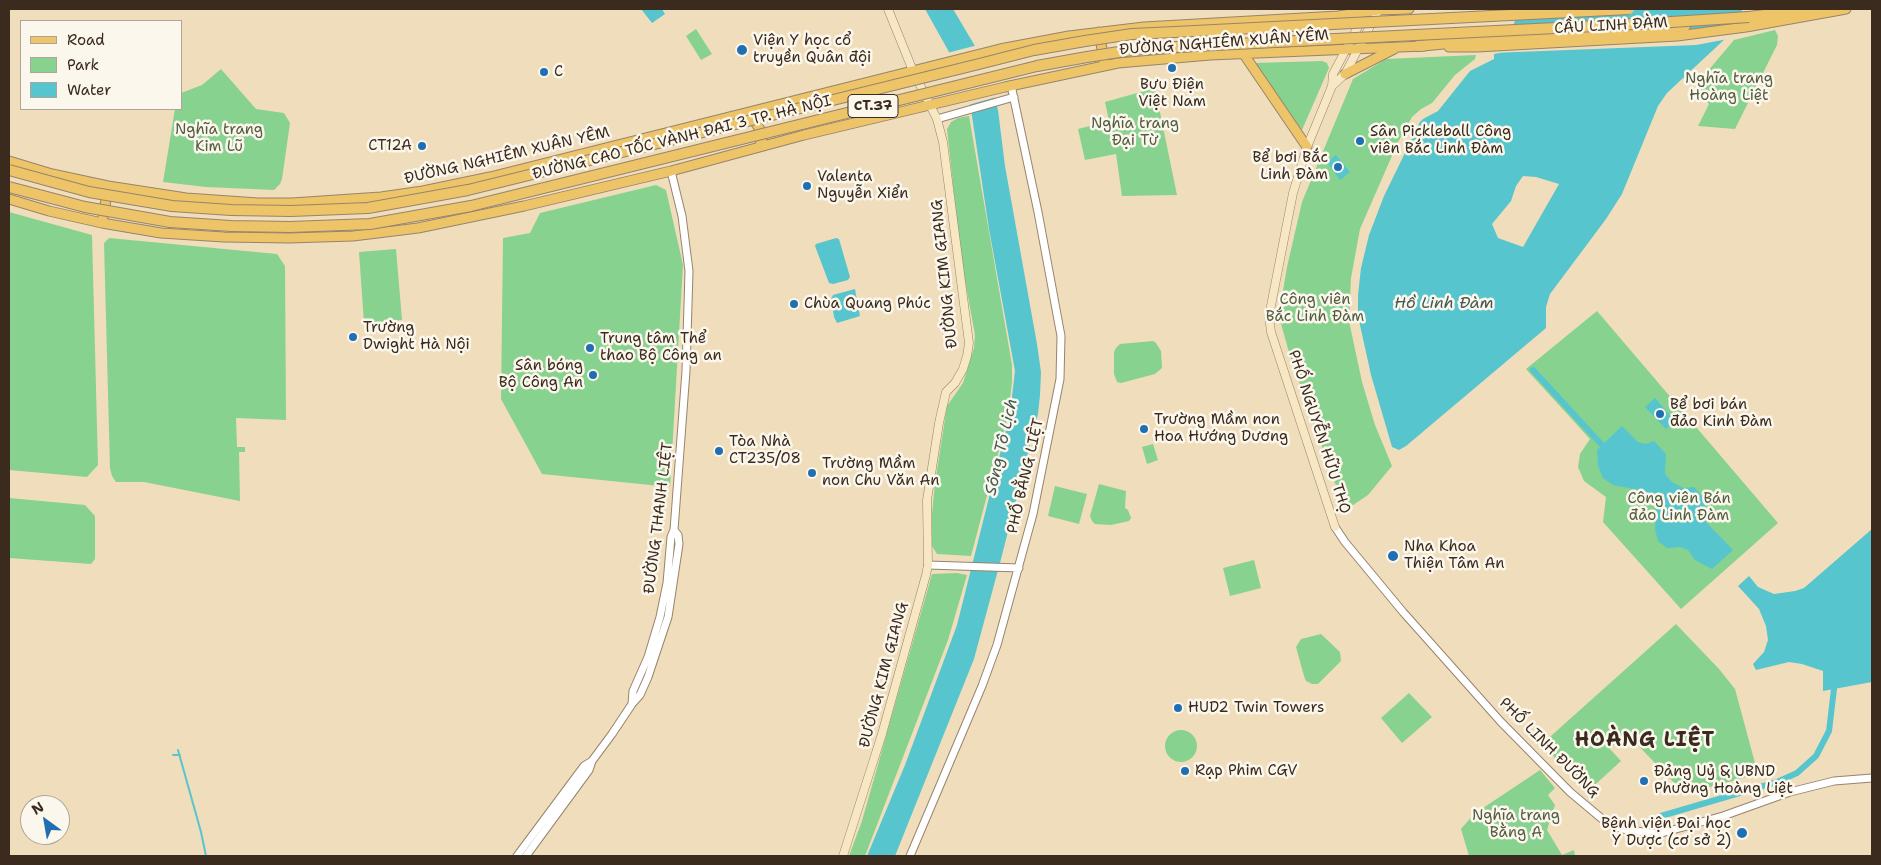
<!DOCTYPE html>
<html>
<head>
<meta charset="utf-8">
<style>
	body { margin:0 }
	#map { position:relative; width:1881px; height:865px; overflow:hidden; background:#f0ddbc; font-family:"Shantell Sans",sans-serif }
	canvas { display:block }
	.frame { position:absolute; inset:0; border:10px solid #3b2a1e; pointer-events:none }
	.legend { position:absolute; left:20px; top:20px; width:162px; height:90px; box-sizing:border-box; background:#fbf7ec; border:1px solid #aea59a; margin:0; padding:6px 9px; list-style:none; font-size:15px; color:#3b2a1e }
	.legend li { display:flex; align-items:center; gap:10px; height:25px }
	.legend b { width:25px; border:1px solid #aea59a }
	.north { position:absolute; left:20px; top:795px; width:50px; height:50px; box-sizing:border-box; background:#fbf7ec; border:1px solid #aea59a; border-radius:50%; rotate:328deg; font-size:14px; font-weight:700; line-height:20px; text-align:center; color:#3b2a1e }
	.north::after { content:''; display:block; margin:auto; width:18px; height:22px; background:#1f6fb2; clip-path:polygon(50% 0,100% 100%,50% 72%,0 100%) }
</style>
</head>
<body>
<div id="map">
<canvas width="1881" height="865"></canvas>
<div class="frame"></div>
<ul class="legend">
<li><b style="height:6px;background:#eec469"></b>Road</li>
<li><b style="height:14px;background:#88d28f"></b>Park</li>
<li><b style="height:14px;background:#57c5cd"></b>Water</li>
</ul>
<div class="north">N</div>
</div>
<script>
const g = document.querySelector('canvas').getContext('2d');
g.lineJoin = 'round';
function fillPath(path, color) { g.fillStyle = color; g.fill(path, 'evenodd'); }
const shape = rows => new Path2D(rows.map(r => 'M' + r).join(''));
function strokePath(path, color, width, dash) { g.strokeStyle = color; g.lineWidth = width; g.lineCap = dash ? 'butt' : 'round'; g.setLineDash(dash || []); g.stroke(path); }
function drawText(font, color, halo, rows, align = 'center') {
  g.font = font + ' "Shantell Sans",sans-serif'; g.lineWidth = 5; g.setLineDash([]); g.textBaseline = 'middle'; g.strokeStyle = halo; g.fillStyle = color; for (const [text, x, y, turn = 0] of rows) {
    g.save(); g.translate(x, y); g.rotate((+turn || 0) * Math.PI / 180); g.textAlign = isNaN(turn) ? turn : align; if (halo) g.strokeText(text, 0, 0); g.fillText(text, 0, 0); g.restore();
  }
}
fillPath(shape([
	[696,29,712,54,701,60,686,36],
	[1775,30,1778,36,1777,45,1735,129,1698,126,1709,104,1695,88,1702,82,1701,79,1734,40],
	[1476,55,1475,59,1455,75,1432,103,1421,109,1412,117,1398,142,1360,229,1351,278,1349,321,1362,382,1375,425,1392,466,1368,495,1350,507,1342,503,1290,356,1280,320,1280,308,1287,267,1302,202,1353,79,1386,59],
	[1322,61,1327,63,1329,68,1302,130,1254,63],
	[221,69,256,109,284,113,290,123,282,179,280,184,274,190,206,187,163,182,175,109,181,109,181,93,202,85],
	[1155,88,1177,195,1122,196,1116,154,1085,160,1078,129,1109,121,1105,102],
	[969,116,1012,365,1012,382,1008,416,971,556,937,554,932,546,932,514,935,483,947,406,963,383,974,348,975,335,961,258,947,129,951,122,958,118],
	[656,185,666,190,683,265,670,487,542,474,501,399,503,238,530,233,540,213],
	[9,212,92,235,98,465,87,477,9,470],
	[109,238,277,254,285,266,286,420,236,418,237,447,245,447,245,452,239,452,240,501,144,482,116,482,112,476,110,468,104,243],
	[396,249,402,320,364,323,359,252],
	[1597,311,1778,523,1681,609,1603,522,1606,497,1584,481,1578,467,1580,454,1590,439,1526,369],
	[1153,341,1156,343,1161,351,1162,368,1155,374,1121,383,1117,382,1114,374,1114,352,1116,348,1120,344],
	[1153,444,1158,460,1147,464,1142,447],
	[1099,484,1126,491,1125,508,1128,510,1131,518,1129,521,1111,525,1095,524,1092,521,1090,516],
	[1055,486,1087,494,1079,524,1048,516],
	[9,498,85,505,95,516,95,559,91,564,9,558],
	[1254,560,1261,588,1230,596,1223,568],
	[957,573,967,575,948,640,865,856,849,856,862,821,932,574],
	[1676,624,1719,669,1735,689,1758,774,1685,794,1626,733,1610,749,1621,761,1587,792,1542,744],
	[1321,634,1340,652,1341,661,1318,684,1312,684,1306,681,1304,676,1296,647,1301,639],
	[1409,693,1432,717,1402,743,1381,718],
	'1165 746a16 16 0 1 1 32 0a16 16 0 1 1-32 0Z',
	[1540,770,1555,788,1548,795,1555,805,1547,830,1562,855,1574,850,1575,856,1469,856,1461,829,1474,814]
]), '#88d28f');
fillPath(shape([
	[641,9,662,9,665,14,652,23],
	[925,9,953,9,975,46,988,73,998,110,1005,166,1037,344,1041,372,1040,395,1038,414,1001,559,974,659,895,856,867,856,905,765,957,625,1010,414,1015,371,989,229,970,103,949,52],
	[1519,9,1742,9,1741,21,1726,38,1667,93,1658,106,1622,194,1606,219,1550,294,1546,307,1546,328,1406,446,1399,450,1392,447,1371,375,1358,316,1358,295,1361,268,1369,235,1384,196,1420,122,1423,119,1438,111,1470,71,1494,59,1494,54,1504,52],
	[1523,176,1536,177,1559,184,1523,247,1498,238,1492,224,1511,201,1516,186],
	[1336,155,1350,172,1340,180,1327,162],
	[836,238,839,239,850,277,848,280,833,284,829,283,815,246,816,244],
	[855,289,860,316,837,323,834,317,831,299,833,295],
	[1655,398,1675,421,1666,429,1645,407],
	[1622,426,1638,442,1646,444,1654,441,1666,454,1665,474,1672,482,1683,488,1694,487,1706,501,1704,509,1706,522,1733,550,1712,569,1695,560,1688,550,1680,547,1667,548,1658,541,1655,529,1657,507,1644,491,1613,485,1603,478,1598,466,1597,450],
	[1872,529,1872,682,1823,691,1823,671,1802,664,1789,662,1756,670,1753,664,1764,652,1768,640,1766,626,1759,609,1738,586,1749,576,1758,587,1774,594,1795,591,1804,588]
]), '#57c5cd');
fillPath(shape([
	[1741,25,1728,39,1696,45,1491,53,1493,51,1502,50,1505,41,1698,30],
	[978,45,990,72,997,97,968,105,959,79,947,53]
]), '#f0ddbc');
strokePath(shape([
	[178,750,201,832,206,856],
	[173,755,180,755]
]), '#57c5cd', 2);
strokePath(shape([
	[1533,370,1602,445],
	[1661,816,1777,782,1797,773,1816,756,1829,731,1834,689]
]), '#57c5cd', 6);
const tertiary = shape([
	[937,119,1014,97],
	[1335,527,1345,542,1403,612,1501,722,1570,792,1607,823,1622,829,1658,834,1723,816,1790,792,1834,781,1872,778],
	[928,565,1019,568],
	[632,704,640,695,648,677,668,617,679,544,678,535,674,530],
	[517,856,584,766,592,761,612,734,632,704,633,691,648,657,660,617,667,583,671,537,674,530,686,371,689,271,682,216,671,171],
	[526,856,589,770,592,761],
	[910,856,982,686,997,645,1033,514,1060,379,1061,336,1038,212,1011,85]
]);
const secondary = shape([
	[1332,86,1345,74,1379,9],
	[1335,527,1271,332,1269,316,1293,193,1307,147,1332,86,1333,74,1361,21],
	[843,856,882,734,926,575,928,565,927,500,939,423,946,392,955,383,963,369,967,356,969,343,943,142,937,119,913,71,888,9]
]);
const primary = shape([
	[1099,32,1104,61],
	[1449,47,1477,47,1677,36,1746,27,1846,9],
	[1243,53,1307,147],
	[1345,74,1394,49],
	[751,116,761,131,762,140,759,147],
	[9,161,52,174,108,186,186,198,258,203,292,203,381,197,423,191,490,177,1000,49,1069,36,1144,27,1338,16,1378,10,1409,9],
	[9,199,49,211,102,223,161,233,224,237,289,238,353,236,418,228,524,206,671,171,804,135,1005,87,1118,63,1210,55,1424,46],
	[103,217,108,188]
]);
const motorway = shape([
	[1741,18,1812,9],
	[1418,46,1500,38,1584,35,1685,26]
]);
strokePath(tertiary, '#96846d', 9);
strokePath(secondary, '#96846d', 9);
strokePath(primary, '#96846d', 11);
strokePath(motorway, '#96846d', 12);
strokePath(tertiary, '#fff', 7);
strokePath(secondary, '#f8e7c3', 8);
strokePath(primary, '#eec469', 9);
strokePath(motorway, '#eec469', 10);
const motorwayBridge = shape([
	[9,170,89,192,172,206,231,210,291,211,368,208,468,190,979,64,1034,50,1085,41,1132,34,1175,32,1629,9],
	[9,187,85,207,170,222,231,226,290,227,370,224,471,206,1037,66,1087,57,1132,50,1175,47,1656,23,1749,17]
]);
strokePath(motorwayBridge, '#96846d', 12, []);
strokePath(motorwayBridge, '#eec469', 10);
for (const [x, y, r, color] of [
	[742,50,6,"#1f6fb2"],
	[1172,68,5,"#1f6fb2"],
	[544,72,5,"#1f6fb2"],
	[1360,141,5,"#1f6fb2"],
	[422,146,5,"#1f6fb2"],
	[1338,167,5,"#1f6fb2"],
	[807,186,5,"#1f6fb2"],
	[794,304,5,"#1f6fb2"],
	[353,337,5,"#1f6fb2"],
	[590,348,5,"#1f6fb2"],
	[593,375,5,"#1f6fb2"],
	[1660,414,5,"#1f6fb2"],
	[1144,429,5,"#1f6fb2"],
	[719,451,5,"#1f6fb2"],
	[812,473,5,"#1f6fb2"],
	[1393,556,6,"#1f6fb2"],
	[1178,708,5,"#1f6fb2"],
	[1185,771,5,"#1f6fb2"],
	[1644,781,5,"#1f6fb2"],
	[1742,833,6,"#1f6fb2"]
]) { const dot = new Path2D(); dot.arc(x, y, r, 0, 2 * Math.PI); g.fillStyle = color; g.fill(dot); strokePath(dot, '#fbf7ec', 2); }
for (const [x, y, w] of [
	[873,106,50]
]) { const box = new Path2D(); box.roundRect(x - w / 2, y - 11.5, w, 23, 4); g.fillStyle = '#fbf7ec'; g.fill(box); strokePath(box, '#3b2a1e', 1); }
drawText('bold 14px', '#3b2a1e', null, [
	["CT.37",873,106]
]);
drawText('15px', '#3b2a1e', '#fbf7ec', [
	["CẦU LINH ĐÀM",1611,26,-3],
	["ĐƯỜNG NGHIÊM XUÂN YÊM",1224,43,-4],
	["ĐƯỜNG CAO TỐC VÀNH ĐAI 3 TP. HÀ NỘI",682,138,-14],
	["ĐƯỜNG NGHIÊM XUÂN YÊM",507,156,-13],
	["ĐƯỜNG KIM GIANG",945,274,-96],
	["PHỐ NGUYỄN HỮU THỌ",1319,432,72],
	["PHỐ BẰNG LIỆT",1026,476,-77],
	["ĐƯỜNG THANH LIỆT",659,518,-83],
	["ĐƯỜNG KIM GIANG",884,675,-75],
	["PHỐ LINH ĐƯỜNG",1549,748,45]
]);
drawText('15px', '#3b2a1e', '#fbf7ec', [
	["Viện Y học cổ",753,41],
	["truyền Quân đội",753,58],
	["C",554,72],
	["Bưu Điện",1172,85,"center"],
	["Việt Nam",1172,102,"center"],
	["Sân Pickleball Công",1370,132],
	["viên Bắc Linh Đàm",1370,149],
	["CT12A",412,146,"right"],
	["Bể bơi Bắc",1328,158,"right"],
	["Linh Đàm",1328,175,"right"],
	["Valenta",817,177],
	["Nguyễn Xiển",817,194],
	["Chùa Quang Phúc",804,304],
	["Trường",363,328],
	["Dwight Hà Nội",363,345],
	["Trung tâm Thể",600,339],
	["thao Bộ Công an",600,356],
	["Sân bóng",583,366,"right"],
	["Bộ Công An",583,383,"right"],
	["Bể bơi bán",1670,405],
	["đảo Kinh Đàm",1670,422],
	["Trường Mầm non",1154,420],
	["Hoa Hướng Dương",1154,437],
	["Tòa Nhà",729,442],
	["CT235/08",729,459],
	["Trường Mầm",822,464],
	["non Chu Văn An",822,481],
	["Nha Khoa",1404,547],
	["Thiện Tâm An",1404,564],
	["HUD2 Twin Towers",1188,708],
	["Rạp Phim CGV",1195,771],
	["Đảng Uỷ & UBND",1654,772],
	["Phường Hoàng Liệt",1654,789],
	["Bệnh viện Đại học",1731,824,"right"],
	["Y Dược (cơ sở 2)",1731,841,"right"]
], 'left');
drawText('15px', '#525c40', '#fbf7ec', [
	["Nghĩa trang",1729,79],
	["Hoàng Liệt",1729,96],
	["Nghĩa trang",1135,124],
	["Đại Từ",1135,141],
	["Nghĩa trang",219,130],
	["Kim Lũ",219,147],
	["Công viên",1315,300],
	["Bắc Linh Đàm",1315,317],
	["Công viên Bán",1679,499],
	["đảo Linh Đàm",1679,516],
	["Nghĩa trang",1516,816],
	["Bằng A",1516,833]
]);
drawText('italic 16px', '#435853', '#fbf7ec', [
	["Hồ Linh Đàm",1444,304],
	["Sông Tô Lịch",1002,447,-77]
]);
g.letterSpacing = '1px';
drawText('bold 20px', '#3b2a1e', '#fbf7ec', [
	["HOÀNG LIỆT",1645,741]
]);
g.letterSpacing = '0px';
</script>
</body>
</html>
